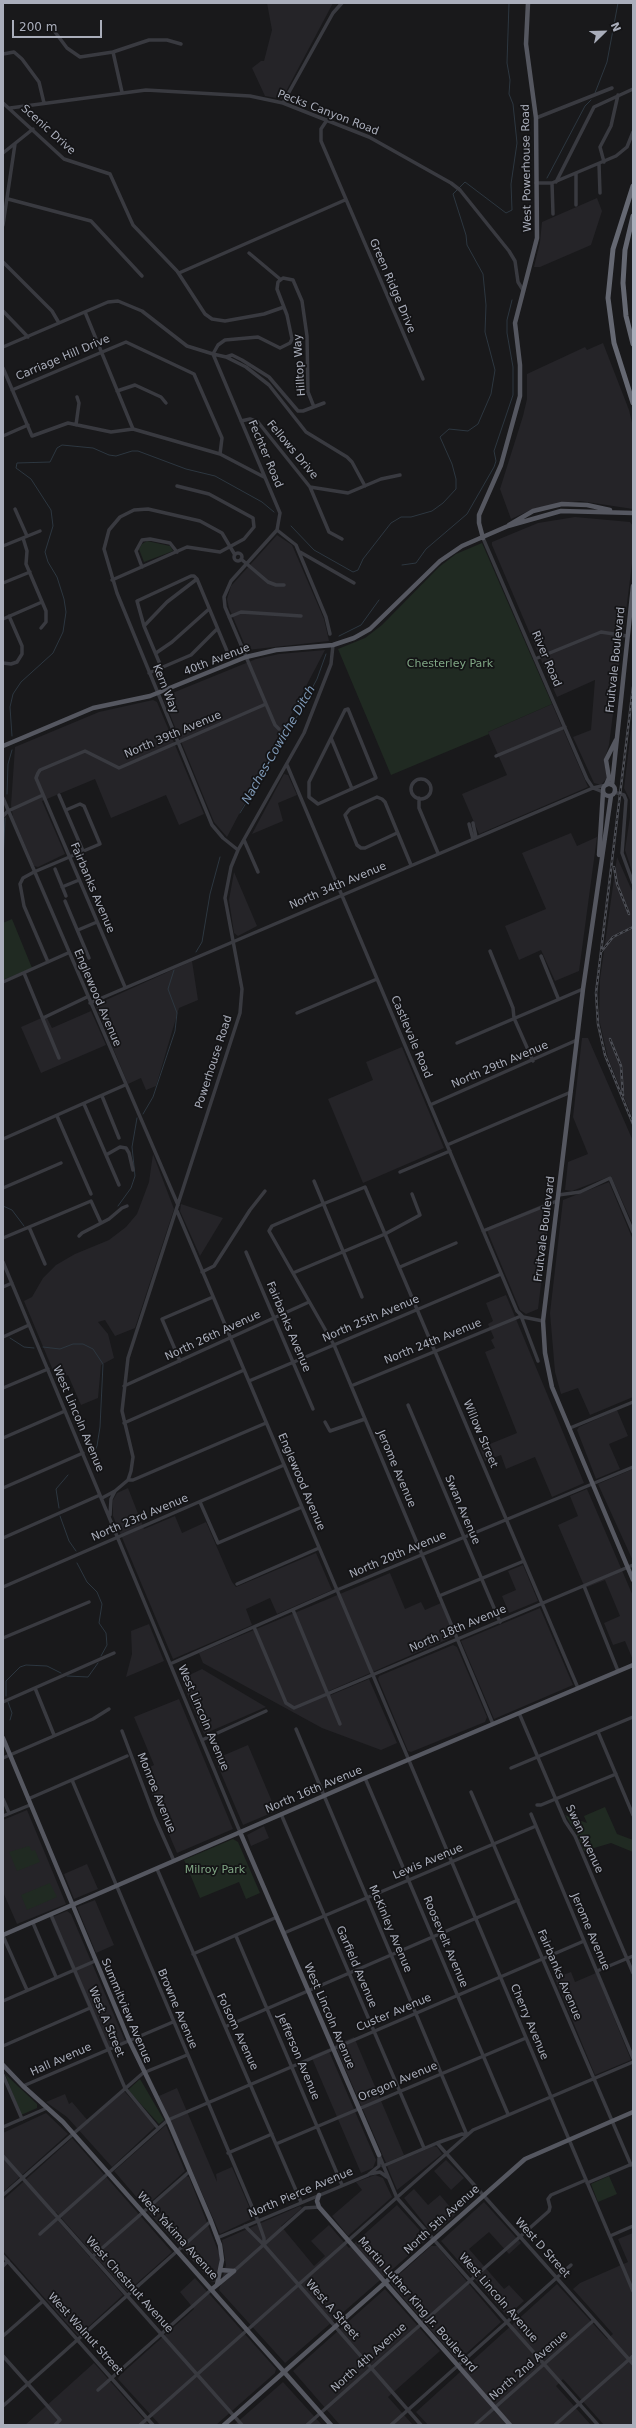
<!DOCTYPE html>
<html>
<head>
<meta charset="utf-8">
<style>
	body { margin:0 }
	#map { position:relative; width:636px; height:2428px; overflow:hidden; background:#19191b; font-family:"DejaVu Sans",sans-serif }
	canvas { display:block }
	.frame { position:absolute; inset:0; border:4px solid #aaaebb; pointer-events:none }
	.north { position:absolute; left:584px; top:12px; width:40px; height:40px; -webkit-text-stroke:3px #141416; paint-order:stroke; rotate:67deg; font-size:11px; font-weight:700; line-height:16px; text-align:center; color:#aaaebb }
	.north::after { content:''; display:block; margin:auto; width:14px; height:18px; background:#aaaebb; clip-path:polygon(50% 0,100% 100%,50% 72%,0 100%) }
	.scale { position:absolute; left:12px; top:20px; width:90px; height:18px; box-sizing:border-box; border:2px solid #aaaebb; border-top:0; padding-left:5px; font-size:12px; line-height:14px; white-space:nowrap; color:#aaaebb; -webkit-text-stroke:3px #141416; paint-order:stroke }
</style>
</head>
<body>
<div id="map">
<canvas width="636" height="2428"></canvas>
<div class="frame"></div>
<div class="north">N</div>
<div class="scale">200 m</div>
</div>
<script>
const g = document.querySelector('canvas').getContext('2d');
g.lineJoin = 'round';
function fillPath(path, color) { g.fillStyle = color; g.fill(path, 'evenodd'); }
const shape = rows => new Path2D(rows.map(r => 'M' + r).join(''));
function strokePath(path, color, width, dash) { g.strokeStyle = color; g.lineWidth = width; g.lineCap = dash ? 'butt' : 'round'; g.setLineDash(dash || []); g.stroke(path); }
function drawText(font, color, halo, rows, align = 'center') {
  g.font = font + ' "DejaVu Sans",sans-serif'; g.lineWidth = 3.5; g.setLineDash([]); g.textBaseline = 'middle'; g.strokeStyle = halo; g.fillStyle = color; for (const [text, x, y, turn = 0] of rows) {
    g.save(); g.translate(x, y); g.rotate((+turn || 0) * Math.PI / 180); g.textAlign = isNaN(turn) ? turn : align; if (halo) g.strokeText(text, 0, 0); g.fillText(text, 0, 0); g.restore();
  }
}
fillPath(shape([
	[267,3,333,3,282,99,265,96,252,68,261,61,264,61,272,30],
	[597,198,602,211,591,245,540,267,534,267,540,242,542,222],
	[603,343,629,410,633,427,633,509,580,501,556,504,533,509,511,519,500,489,523,416,527,399,527,374,585,347,587,350],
	[575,517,630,522,633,526,633,556,624,627,609,745,604,761,607,778,601,785,594,783,573,737,591,730,595,680,557,697,492,545,492,542,538,523],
	[277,535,292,545,324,619,329,641,247,650,229,608,227,599,231,586],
	[325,650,227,837,214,822,164,700,165,696,256,659,279,654],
	[153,700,157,702,204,814,179,825,166,795,111,818,95,779,42,801,65,854,38,867,34,866,13,817,11,805,15,747,99,712],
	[552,704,588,787,479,834,462,794,507,775,488,732],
	[633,714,633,874,625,850,630,817,630,800,624,788],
	[284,774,288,775,297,795,278,803,283,821,252,834],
	[571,833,577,846,597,837,579,971,555,981,541,950,519,960,505,926,546,909,522,853],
	[617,857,633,893,633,1119,608,1058,599,1019,600,979],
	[234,872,257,926,238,936,234,933,229,900],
	[192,961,198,1000,179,1008,156,1086,146,1090,141,1078,128,1084,95,1005],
	[91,1011,106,1045,41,1073,21,1027,46,1016,52,1028],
	[582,1038,588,1038,633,1141,633,1225,611,1176,572,1191,565,1190,568,1162,588,1154,573,1117],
	[402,1047,444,1148,363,1183,328,1099,373,1080,366,1062],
	[153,1154,174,1209,135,1328,115,1336,105,1320,98,1322,108,1334,114,1358,101,1365,98,1398,81,1405,68,1375,57,1380,24,1301,32,1297,43,1278,56,1265,75,1254,109,1240,126,1227,137,1214,149,1182],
	[609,1182,633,1240,633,1397,590,1415,578,1388,561,1394,555,1372,550,1313,563,1200],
	[551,1201,538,1309,526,1314,520,1310,486,1228],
	[181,1204,223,1218,200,1256,180,1211],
	[506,1295,584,1483,552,1497,535,1457,506,1469,501,1455,485,1461,480,1448,517,1433,485,1352,495,1348,491,1340,494,1338,488,1324,493,1321,486,1303],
	[617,1410,628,1436,609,1444,620,1469,596,1479,577,1430,579,1427],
	[633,1469,633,1561,598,1484],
	[128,1488,144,1529,175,1516,182,1533,206,1522,232,1582,236,1587,316,1553,332,1590,277,1614,270,1598,246,1609,252,1625,173,1659,113,1516,113,1500,117,1493],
	[587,1489,633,1596,633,1660,625,1641,613,1645,604,1623,620,1616,605,1580,585,1588,558,1525,578,1516,570,1496],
	[523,1565,538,1601,509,1613,502,1596,516,1590,508,1571],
	[390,1573,405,1609,421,1602,425,1610,441,1603,455,1636,329,1691,331,1695,369,1679,397,1743,381,1750,322,1728,203,1663,199,1653],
	[540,1608,573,1685,494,1719,461,1641],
	[149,1624,164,1661,126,1677,132,1654,131,1631],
	[453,1645,457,1647,487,1717,485,1722,411,1752,408,1751,378,1679,379,1676],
	[202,1669,266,1707,204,1734,181,1679],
	[179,1699,233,1829,177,1853,151,1792,157,1789,148,1768,154,1765,134,1717],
	[248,1745,276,1811,243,1825,215,1759],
	[27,1810,66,1904,17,1924,3,1892,3,1820],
	[264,1826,269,1838,251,1846,247,1835],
	[87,1864,98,1889,74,1899,64,1874],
	[95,1900,114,1945,96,1953,77,1907],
	[67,1911,71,1914,126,2043,107,2052,50,1918],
	[571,1972,575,1982,596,1973,631,2060,595,2075,555,1978],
	[354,2037,404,2155,386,2163,335,2045],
	[328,2049,376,2160,373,2168,361,2173,311,2056],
	[177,2088,217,2182,216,2174,232,2167,254,2218,220,2234,159,2096],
	[124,2091,156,2126,112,2167,67,2117,46,2102,65,2094,69,2104,72,2102,89,2122],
	[46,2113,68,2134,3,2192,3,2133],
	[166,2125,185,2171,145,2207,114,2171],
	[72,2138,172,2252,127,2292,56,2212,53,2215,123,2295,78,2336,3,2251,3,2200],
	[434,2146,437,2147,442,2154,397,2190,387,2166],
	[446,2160,464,2178,451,2190,434,2171],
	[375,2175,383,2178,392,2197,348,2236,332,2216,362,2190,356,2182],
	[186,2176,189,2177,219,2253,220,2267,215,2282,212,2282,147,2211],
	[414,2189,428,2205,440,2195,456,2214,437,2232,431,2232,404,2198],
	[484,2202,521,2243,509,2254,489,2232,469,2249,504,2289,509,2285,524,2301,507,2316,441,2241],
	[397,2205,425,2236,425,2241,285,2363,219,2290,226,2265,222,2240,300,2206,302,2208,281,2226,314,2266,325,2256,311,2241,329,2225,349,2248],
	[633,2233,633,2425,604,2425,563,2379,556,2386,591,2425,428,2425,416,2412,557,2284,607,2339,613,2334,573,2289,580,2283,628,2262,618,2239],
	[431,2246,437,2246,501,2322,459,2360,457,2360,391,2284,392,2281],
	[195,2278,276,2369,275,2373,216,2425,160,2425,118,2379,119,2376,194,2309,180,2292],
	[385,2289,440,2351,388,2397,413,2425,340,2425,293,2371],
	[94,2363,149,2425,25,2425],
	[283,2382,322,2425,234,2425]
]), '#252428');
fillPath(shape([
	[147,541,170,546,173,551,144,562,139,549,142,544],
	[482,543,552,704,488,732,489,734,391,775,338,649,365,638,382,625,439,567,456,554],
	[12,919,32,968,3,980,3,923],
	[605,1807,617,1834,633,1840,633,1852,611,1843,584,1851,575,1831,565,1815,587,1823,584,1816],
	[233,1839,238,1842,260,1893,246,1899,239,1882,200,1898,184,1860],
	[29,1846,32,1851,35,1850,40,1862,17,1871,9,1852],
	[50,1883,57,1897,27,1910,21,1895],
	[5,2074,37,2104,37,2108,21,2115],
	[140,2079,164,2120,159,2124,128,2090],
	[609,2176,617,2194,598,2202,591,2184]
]), '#202a22');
strokePath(shape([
	[595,93,607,62,618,3],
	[547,178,585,106,591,100],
	[291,526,314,550,353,572,358,570,363,559,391,523,401,517,411,517,432,511,443,503,456,489,456,479,452,464,440,437,449,429,468,431,478,424,491,394,495,370,485,332,486,305,483,274,467,245,466,235,453,194,465,182,506,213,512,210,511,184,517,143,513,104,509,94,510,80,507,63,509,3],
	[402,565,416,563,426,549,467,514,494,467,496,461,494,451,513,395,513,367,507,333,507,320,512,300],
	[339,636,361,625,379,600],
	[12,736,10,707,13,694,21,682,53,653,63,632,66,612,64,599,57,577,48,562,45,552,53,526,51,510,31,479,16,468,17,463,50,462,57,448,62,445,93,448,109,455,116,456,132,451,138,451,186,469,215,476,262,502,274,512],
	[7,794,8,764,12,750],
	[240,813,285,739,317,679,326,654],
	[3,863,5,818],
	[196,952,202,942,210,894,220,857],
	[143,1114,153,1097,175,1031,177,1013,168,989,174,970],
	[3,1206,12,1210,24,1226],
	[118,1206,131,1188,135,1176,132,1147,137,1118],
	[10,1338,24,1347,34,1348],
	[43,1347,60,1349,73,1344,83,1344,93,1349,103,1364,100,1427,97,1446,91,1459],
	[59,1508,56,1489,68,1475],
	[60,1516,69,1541,76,1551],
	[77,1563,87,1582,97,1592,102,1604,99,1623,106,1633,107,1645,101,1656],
	[67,1676,88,1677,98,1663],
	[6,1696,6,1681,20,1667,26,1665,47,1666,61,1673],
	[8,1702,12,1713,10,1720]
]), '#2d3740', 1);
strokePath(shape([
	[55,32,67,48,80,57,113,52,122,92],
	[113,52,149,40,167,40,181,44],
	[3,54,14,52,22,59,39,82,44,103],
	[3,103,64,159,110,174,133,225,177,271,205,314,212,319,225,321,264,314,284,307],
	[283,103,333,13,342,3],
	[10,108,146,90,250,96,283,103,369,137,451,183,460,190,509,251,515,261,518,282,523,290],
	[536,118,612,88],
	[327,120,321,129,321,141,423,379],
	[3,153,33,129],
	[604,162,600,147,611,126,618,95],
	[599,164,600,193],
	[576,173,576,205],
	[556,182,594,107,633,89],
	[536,183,552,183,616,156,627,147,633,132],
	[552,183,553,214],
	[8,199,91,221,142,276],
	[3,225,15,144],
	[249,253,280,279],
	[3,262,52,311,59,323],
	[179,273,345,200],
	[3,311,28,337],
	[85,312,133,429],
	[3,347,108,302,118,301,142,311,187,346,213,354,280,513,277,530,231,581,224,597,225,607,266,704,275,725,279,729],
	[226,357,232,355,242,360,269,377,298,411,303,411,324,403],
	[3,368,32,436,68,423,111,432,133,429,220,454,264,477],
	[12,390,126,342,194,374,222,438,220,454],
	[117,391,135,385,161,397,166,403],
	[314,407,308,392,307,336,302,301,293,280,283,278,278,282,277,289,287,315,292,339,290,343,280,348,258,337,225,340,218,345,213,354,226,357,246,367,269,385,306,432,347,457,352,462,365,486],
	[241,421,250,419,258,422,310,487,348,493,381,479,400,475],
	[76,425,79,403,77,397],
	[3,436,28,425],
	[310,487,329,532,342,539],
	[15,509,27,536],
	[277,530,296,545,326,617,330,634],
	[23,538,27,551,26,564,46,611,46,622,41,628],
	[3,546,40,531],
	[300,552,354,583],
	'234 557a4 4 0 1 1 8 0a4 4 0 1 1-8 0Z',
	[235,555,222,533,200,521,148,509,134,510,120,517,109,530,104,549,117,593,212,825,223,838,238,850],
	[241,559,268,582,276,585,284,585],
	[142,567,136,551,142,540,150,539,170,543,177,552],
	[112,580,187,547,220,552,244,539,254,527,253,518,209,494,177,486],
	[3,583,30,572],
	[229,617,241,612,301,616],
	[3,619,42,602],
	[144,626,167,602,197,579],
	[156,653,172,642,209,609],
	[535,659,601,632,627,636],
	[3,663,11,664,17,662,22,654,22,646,9,616],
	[162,669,144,626,137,601,191,576,194,576,197,579,227,651],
	[149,673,191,655,217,629],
	[348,709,376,778,318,804,309,797,309,782,345,710,348,709],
	[331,738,352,789],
	[496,756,565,727],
	[287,765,517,1311,523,1317,543,1321],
	'411 789a10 10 0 1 1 20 0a10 10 0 1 1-20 0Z',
	[603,792,593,788,606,785],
	[614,792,624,795,626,800,622,853,633,883],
	[59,795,83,851],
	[3,798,178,1205],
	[419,798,419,808,438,853],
	[3,816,8,811,43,795],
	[473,823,476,837],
	[469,824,473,839],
	[397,833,365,848,361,848,357,845,345,815,350,809,377,797,382,799,385,802,411,865],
	[244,840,258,872],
	[55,869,66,896],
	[62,887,79,880],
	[65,901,89,958],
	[78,930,97,922],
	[490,951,513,1008,514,1018,533,1061],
	[541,956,558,998],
	[48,962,24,906,20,884,23,878,34,872,100,844,84,806,80,804,66,810],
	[24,973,59,1058],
	[3,982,68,953],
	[125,987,36,778,38,773,40,770,85,751,119,768,266,704],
	[90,1003,593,788,587,779,483,538],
	[297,1013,377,979],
	[43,1018,87,997],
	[457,1043,583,989],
	[102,1096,119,1138],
	[84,1104,119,1185],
	[430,1105,577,1040],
	[57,1116,91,1194],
	[3,1139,125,1085],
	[447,1145,571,1092],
	[106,1155,120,1147,126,1148,129,1153,133,1170],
	[400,1172,450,1151],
	[314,1181,362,1297],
	[3,1188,61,1163],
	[558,1195,580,1192,610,1178,633,1232],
	[177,1211,633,2291],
	[29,1227,45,1264],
	[483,1231,557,1201],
	[79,1236,82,1233,109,1219,122,1208,127,1206],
	[3,1238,91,1201,101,1223],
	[246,1252,313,1409],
	[3,1262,240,1832],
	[400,1267,456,1243],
	[202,1272,214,1266,250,1210,265,1191],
	[293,1273,385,1234,420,1215,412,1194],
	[3,1287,12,1283],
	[3,1337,29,1325],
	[180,1361,162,1319,213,1297],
	[249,1381,501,1274],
	[124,1386,309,1302],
	[351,1386,521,1316,538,1361],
	[3,1388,48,1369],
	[408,1405,500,1622],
	[325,1422,330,1431,365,1419],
	[124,1423,244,1370],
	[570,1428,633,1402],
	[3,1438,65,1411],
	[128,1480,133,1480,266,1423],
	[3,1488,83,1453],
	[102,1498,115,1491,128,1480,131,1471,133,1457,122,1411,128,1358,240,1013,242,989,225,898,231,867,238,850,304,733,331,664,333,645],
	[200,1502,218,1543,302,1507],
	[110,1515,111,1499,115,1491],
	[3,1538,100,1495],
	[237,1584,319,1548],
	[584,1586,618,1671],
	[3,1587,284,1465],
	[439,1596,524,1561],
	[293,1610,340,1724],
	[254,1627,286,1703,294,1708,633,1565],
	[3,1638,89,1602],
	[170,1664,337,1590,633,1467],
	[35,1688,54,1735],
	[3,1702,114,1653],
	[519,1713,565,1821,575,1836,633,1973],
	[493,1724,334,1345,269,1231,272,1226,323,1204,365,1187,578,1688],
	[296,1729,467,2135,462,2134,437,2143,383,2166],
	[122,1731,155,1818,174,1861],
	[598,1732,633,1815],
	[202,1740,266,1711],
	[3,1758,93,1719,109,1709],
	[511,1768,633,1717],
	[365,1778,508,2114],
	[72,1780,258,2221,264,2238,264,2245],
	[471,1792,631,2165],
	[3,1799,9,1813],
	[28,1799,127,1756],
	[537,1805,541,1805,616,1774],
	[281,1814,424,2148],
	[531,1814,633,2058],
	[3,1816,30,1805],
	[157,1869,301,2202],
	[51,1915,125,2088,158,2128],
	[33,1923,56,1977],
	[284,1933,536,1826],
	[3,1936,27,1990],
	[236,1936,342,2185],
	[193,1954,277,1917],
	[597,1971,633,1956],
	[3,2001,95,1961],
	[227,2026,518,1900],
	[3,2046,90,2008],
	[3,2075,22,2119],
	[23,2086,173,2022],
	[3,2127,47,2108],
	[437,2143,633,2364],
	[276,2144,526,2038],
	[228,2153,272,2134],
	[379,2155,397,2198,598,2425],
	[3,2156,242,2425],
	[369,2174,380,2172,387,2177],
	[587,2183,632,2164],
	[3,2195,143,2073,187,2055],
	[245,2226,264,2245,421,2425],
	[40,2234,168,2120,584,1941],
	[610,2236,633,2226],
	[217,2238,368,2175,379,2166,379,2158],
	[3,2256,153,2425],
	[92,2257,190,2171],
	[3,2266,8,2261],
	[234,2271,305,2208,319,2207],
	[3,2336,43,2301],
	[3,2356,60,2420,55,2425],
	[98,2390,212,2289],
	[3,2406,211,2221],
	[140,2425,473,2130,633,2062],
	[307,2425,549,2211,550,2207,548,2199,551,2195,586,2180],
	[391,2425,571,2265],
	[475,2425,594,2320],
	[555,2425,633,2356]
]), '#393a40', 3.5);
strokePath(shape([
	[509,525,533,511,562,504,587,505,610,510],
	[483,538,479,523,479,515,501,465,520,396,520,365,515,323,537,238,536,118,526,44,528,3],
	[3,746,93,708,150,696,246,657,276,650,333,645,354,638,370,629,440,561,462,546,508,526,561,511,633,513],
	'603 790a6 6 0 1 1 12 0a6 6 0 1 1-12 0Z',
	[606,785,609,778,606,760,616,740],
	[612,785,633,586],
	[611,796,583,989,543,1321,545,1353,552,1387,633,1580],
	[599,855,603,792],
	[3,1738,129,2040,168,2120,211,2221,220,2245,222,2260,217,2285,212,2289],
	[240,1832,379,2155],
	[3,1935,365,1778,633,1665],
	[3,2065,23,2086,63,2122,331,2425],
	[319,2195,317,2201,319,2207,510,2425],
	[221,2270,234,2271],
	[217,2285,234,2271],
	[224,2425,525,2159,633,2112]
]), '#555760', 4.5);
strokePath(shape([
	[633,186,613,249,608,298,614,343,633,403],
	[633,216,625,250,623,283,626,316,633,344]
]), '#656872', 5);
const rail = shape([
	[633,687,596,993,598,1024,605,1055,633,1124],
	[614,867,617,884,629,914],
	[601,952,613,937,633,927],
	[610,1039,621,1066,623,1095]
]);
strokePath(rail, '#4c4e55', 2.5);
strokePath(rail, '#141416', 1, [3]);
drawText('11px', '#aaaebb', '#141416', [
	["Pecks Canyon Road",328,113,21],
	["Scenic Drive",48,130,42],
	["West Powerhouse Road",527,168,-91],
	["Green Ridge Drive",392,286,67],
	["Carriage Hill Drive",63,358,-23],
	["Hilltop Way",300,365,-94],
	["Fellows Drive",292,450,50],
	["Fechter Road",265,454,67],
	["River Road",546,659,67],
	["40th Avenue",217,660,-21],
	["Fruitvale Boulevard",616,660,-84],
	["Kern Way",165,689,68],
	["North 39th Avenue",173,735,-23],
	["North 34th Avenue",338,886,-23],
	["Fairbanks Avenue",92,888,67],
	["Englewood Avenue",97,998,67],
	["Castlevale Road",411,1037,67],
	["Powerhouse Road",214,1062,-72],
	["North 29th Avenue",500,1065,-23],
	["Fruitvale Boulevard",545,1229,-83],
	["North 25th Avenue",371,1319,-23],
	["Fairbanks Avenue",288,1327,67],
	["North 26th Avenue",213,1336,-25],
	["North 24th Avenue",433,1342,-22],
	["West Lincoln Avenue",78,1419,67],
	["Willow Street",480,1434,67],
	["Jerome Avenue",396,1469,67],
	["Englewood Avenue",301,1482,67],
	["Swan Avenue",462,1510,67],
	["North 23rd Avenue",140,1518,-23],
	["North 20th Avenue",398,1555,-23],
	["North 18th Avenue",458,1629,-23],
	["West Lincoln Avenue",203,1718,67],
	["North 16th Avenue",314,1790,-23],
	["Monroe Avenue",156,1793,68],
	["Swan Avenue",584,1839,65],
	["Lewis Avenue",428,1862,-23],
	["McKinley Avenue",390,1929,67],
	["Jerome Avenue",590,1932,67],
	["Roosevelt Avenue",445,1942,67],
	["Garfield Avenue",356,1967,67],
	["Fairbanks Avenue",559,1975,67],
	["Browne Avenue",177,2009,67],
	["Summitview Avenue",126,2011,67],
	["Custer Avenue",394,2013,-23],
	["West Lincoln Avenue",329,2016,67],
	["West A Street",106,2022,67],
	["Cherry Avenue",529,2022,67],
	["Folsom Avenue",237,2032,65],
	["Jefferson Avenue",298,2057,67],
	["Hall Avenue",61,2060,-24],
	["Oregon Avenue",398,2082,-23],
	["North Pierce Avenue",301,2193,-23],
	["North 5th Avenue",442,2220,-42],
	["West Yakima Avenue",177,2236,48],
	["West D Street",542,2248,48],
	["West Chestnut Avenue",129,2285,48],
	["West Lincoln Avenue",498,2298,49],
	["Martin Luther King Jr. Boulevard",417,2305,49],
	["West A Street",332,2310,49],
	["West Walnut Street",85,2334,48],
	["North 4th Avenue",369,2358,-42],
	["North 2nd Avenue",529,2366,-41]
]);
drawText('11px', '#80a785', '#141416', [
	["Chesterley Park",450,664],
	["Milroy Park",215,1870]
]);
drawText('italic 12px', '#7f9ab8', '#141416', [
	["Naches-Cowiche Ditch",279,745,-60]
]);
</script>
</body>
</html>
